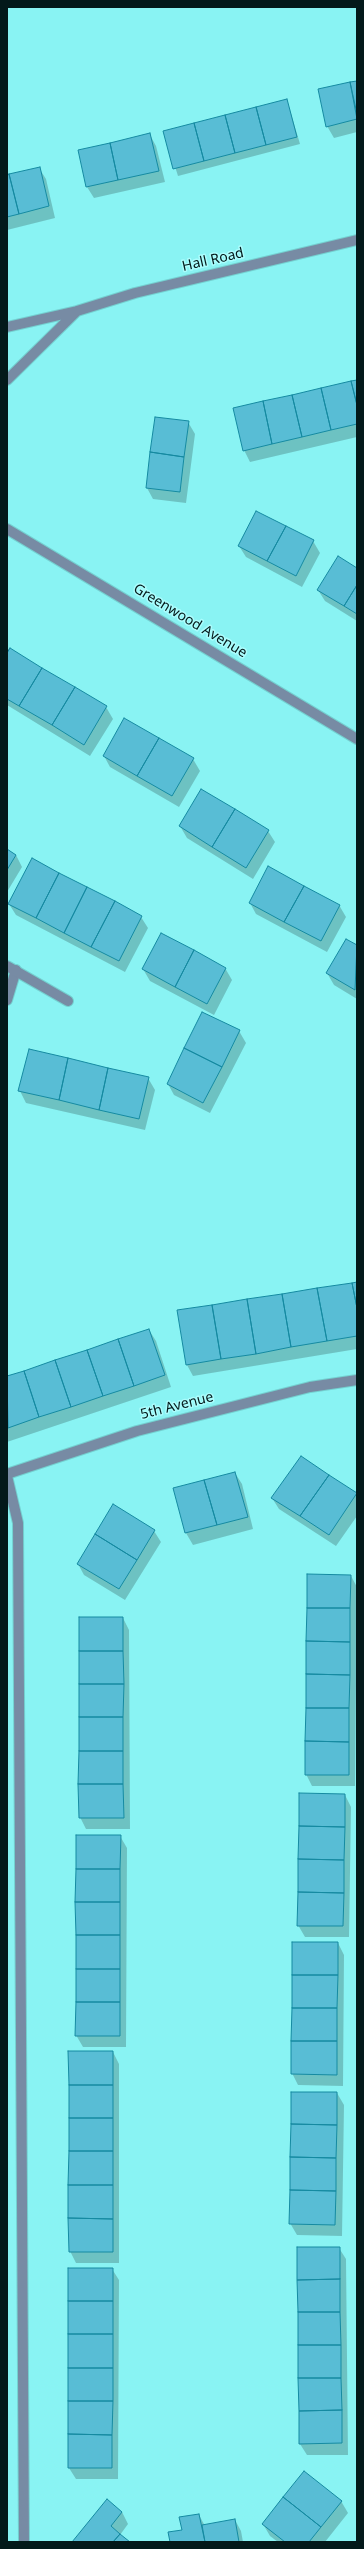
<!DOCTYPE html>
<html>
<head>
<meta charset="utf-8">
<style>
	body { margin:0 }
	#map { position:relative; width:364px; height:2549px; overflow:hidden; background:#89f3f3; font-family:"Noto Sans",sans-serif }
	canvas { display:block }
	.frame { position:absolute; inset:0; border:8px solid #03191a; pointer-events:none }
</style>
</head>
<body>
<div id="map">
<canvas width="364" height="2549"></canvas>
<div class="frame"></div>
</div>
<script>
const g = document.querySelector('canvas').getContext('2d');
g.lineJoin = 'round';
function fillPath(path, color) { g.fillStyle = color; g.fill(path, 'evenodd'); }
const shape = rows => new Path2D(rows.map(r => 'M' + r).join(''));
function strokePath(path, color, width, dash) { g.strokeStyle = color; g.lineWidth = width; g.lineCap = dash ? 'butt' : 'round'; g.setLineDash(dash || []); g.stroke(path); }
function drawText(font, color, halo, rows, align = 'center') {
  g.font = font + ' "Noto Sans",sans-serif'; g.lineWidth = 3; g.setLineDash([]); g.textBaseline = 'middle'; g.strokeStyle = halo; g.fillStyle = color; for (const [text, x, y, turn = 0] of rows) {
    g.save(); g.translate(x, y); g.rotate((+turn || 0) * Math.PI / 180); g.textAlign = isNaN(turn) ? turn : align; if (halo) g.strokeText(text, 0, 0); g.fillText(text, 0, 0); g.restore();
  }
}
fillPath(shape([
	[357,82,357,132,334,138,327,126,319,90],
	[287,100,300,144,178,176,164,132],
	[150,135,156,146,165,182,94,198,87,187],
	[39,168,46,179,55,218,7,230,7,176],
	[357,381,357,437,250,462,244,450],
	[188,422,195,434,186,503,153,499,147,488],
	[313,541,320,553,302,587,246,557,239,546],
	[357,569,357,621,325,601,318,590],
	[7,648,106,707,113,719,90,756,7,705],
	[104,756,193,759,200,771,179,807,110,767],
	[180,826,268,831,275,842,253,879,187,838],
	[7,850,16,855,22,867,7,892],
	[250,903,339,905,346,917,327,952,256,914],
	[9,904,141,917,148,928,125,972,16,915],
	[346,940,357,946,357,999,334,985,327,973],
	[225,968,232,980,214,1015,150,981,143,969],
	[239,1031,246,1043,210,1113,174,1095,168,1084],
	[148,1078,155,1090,145,1130,26,1103,20,1091],
	[357,1283,357,1349,193,1376,187,1365,178,1311],
	[149,1330,156,1341,171,1387,7,1442,7,1377],
	[301,1457,357,1494,357,1516,336,1546,279,1509,272,1498],
	[235,1473,242,1484,253,1529,193,1545,186,1533,175,1489],
	[154,1531,161,1542,125,1600,84,1575,78,1564],
	[351,1576,357,1587,355,1786,312,1786,306,1774],
	[123,1618,129,1630,130,1829,86,1829,80,1817],
	[345,1795,351,1807,349,1937,305,1937,298,1925],
	[120,1836,127,1848,126,2047,83,2047,76,2035],
	[338,1943,344,1955,343,2086,298,2085,292,2073],
	[113,2052,119,2064,119,2263,76,2263,70,2251],
	[337,2093,344,2105,342,2236,297,2235,290,2223],
	[339,2248,346,2259,348,2455,307,2455,300,2444],
	[112,2269,119,2280,118,2479,76,2479,69,2468],
	[341,2501,348,2513,325,2542,278,2542,270,2536,263,2524],
	[122,2512,128,2524,120,2535,129,2542,73,2542],
	[199,2515,205,2526,235,2520,241,2531,243,2542,171,2542]
]), '#0003');
const building = shape([
	[357,81,357,114,350,82,357,81],
	[350,82,357,119,326,127,318,89,350,82],
	[287,99,297,137,266,145,256,107,287,99],
	[256,107,266,145,235,153,225,115,256,107],
	[225,115,235,153,204,161,194,123,225,115],
	[194,123,204,161,173,169,163,131,194,123],
	[150,133,159,171,118,180,110,143,150,133],
	[110,143,118,180,86,187,78,150,110,143],
	[40,167,49,206,19,214,9,174,40,167],
	[9,174,19,214,7,217,7,175,9,174],
	[357,380,357,405,351,381,357,380],
	[351,381,357,405,357,424,331,430,321,388,351,381],
	[321,388,331,430,302,437,292,395,321,388],
	[292,395,302,437,272,444,263,401,292,395],
	[263,401,272,444,243,451,233,408,263,401],
	[155,417,189,421,184,457,150,452,155,417],
	[150,452,184,457,180,492,146,488,150,452],
	[256,511,286,526,267,561,238,546,256,511],
	[286,526,314,540,296,576,267,561,286,526],
	[338,556,357,568,357,585,344,606,317,590,338,556],
	[357,585,357,614,344,606,357,585],
	[10,648,42,668,19,706,7,699,7,653,10,648],
	[42,668,75,687,52,725,19,706,42,668],
	[75,687,107,706,84,745,52,725,75,687],
	[124,718,159,738,137,776,103,756,124,718],
	[159,738,194,758,172,796,137,776,159,738],
	[201,789,235,809,212,847,179,826,201,789],
	[235,809,269,830,246,868,212,847,235,809],
	[7,849,16,855,7,870,7,849],
	[32,858,59,873,36,918,8,904,32,858],
	[268,866,304,886,284,922,249,903,268,866],
	[59,873,87,887,64,933,36,918,59,873],
	[304,886,340,905,321,941,284,922,304,886],
	[87,887,115,901,91,947,64,933,87,887],
	[115,901,142,916,119,961,91,947,115,901],
	[161,933,194,950,175,987,142,969,161,933],
	[346,939,357,945,355,990,326,973,346,939],
	[194,950,226,968,207,1004,175,987,194,950],
	[202,1012,240,1030,222,1067,184,1048,202,1012],
	[184,1048,222,1067,203,1103,167,1084,184,1048],
	[29,1049,68,1058,59,1100,18,1091,29,1049],
	[68,1058,108,1068,99,1110,59,1100,68,1058],
	[108,1068,149,1077,139,1119,99,1110,108,1068],
	[357,1282,357,1308,352,1283,357,1282],
	[352,1283,357,1308,357,1336,327,1341,317,1288,352,1283],
	[317,1288,327,1341,291,1347,282,1294,317,1288],
	[282,1294,291,1347,256,1354,247,1299,282,1294],
	[247,1299,256,1354,221,1359,212,1305,247,1299],
	[212,1305,221,1359,186,1365,177,1310,212,1305],
	[149,1329,165,1375,134,1386,118,1339,149,1329],
	[118,1339,134,1386,103,1396,87,1350,118,1339],
	[87,1350,103,1396,71,1407,55,1360,87,1350],
	[55,1360,71,1407,39,1417,24,1371,55,1360],
	[24,1371,39,1417,8,1428,7,1376,24,1371],
	[301,1456,329,1475,300,1516,271,1498,301,1456],
	[235,1472,248,1517,217,1525,204,1480,235,1472],
	[329,1475,357,1493,329,1535,300,1516,329,1475],
	[204,1480,217,1525,185,1533,173,1488,204,1480],
	[113,1504,155,1530,137,1560,95,1534,113,1504],
	[95,1534,137,1560,119,1589,77,1564,95,1534],
	[307,1574,351,1575,350,1608,307,1608,307,1574],
	[307,1608,350,1608,350,1642,306,1641,307,1608],
	[79,1617,123,1617,123,1651,79,1651,79,1617],
	[306,1641,350,1642,350,1675,306,1674,306,1641],
	[79,1651,123,1651,124,1684,79,1684,79,1651],
	[306,1674,350,1675,349,1708,306,1708,306,1674],
	[79,1684,124,1684,123,1717,79,1717,79,1684],
	[306,1708,349,1708,349,1742,305,1741,306,1708],
	[79,1717,123,1717,123,1751,79,1751,79,1717],
	[305,1741,349,1742,349,1775,305,1775,305,1741],
	[79,1751,123,1751,123,1784,78,1784,79,1751],
	[78,1784,123,1784,124,1818,79,1818,78,1784],
	[299,1793,345,1794,345,1827,299,1826,299,1793],
	[299,1826,345,1827,344,1860,298,1859,299,1826],
	[76,1835,121,1835,120,1869,76,1869,76,1835],
	[298,1859,344,1860,344,1893,298,1892,298,1859],
	[76,1869,120,1869,120,1902,75,1902,76,1869],
	[298,1892,344,1893,343,1926,297,1926,298,1892],
	[75,1902,120,1902,120,1935,76,1935,75,1902],
	[76,1935,120,1935,120,1969,76,1969,76,1935],
	[292,1942,338,1942,338,1975,292,1975,292,1942],
	[76,1969,120,1969,120,2002,76,2002,76,1969],
	[292,1975,338,1975,337,2008,292,2008,292,1975],
	[76,2002,120,2002,120,2036,75,2036,76,2002],
	[292,2008,337,2008,337,2041,291,2041,292,2008],
	[291,2041,337,2041,337,2075,291,2074,291,2041],
	[68,2051,113,2051,113,2085,69,2085,68,2051],
	[69,2085,113,2085,113,2118,69,2118,69,2085],
	[291,2092,337,2092,337,2125,291,2124,291,2092],
	[69,2118,113,2118,113,2151,69,2151,69,2118],
	[291,2124,337,2125,336,2158,290,2157,291,2124],
	[69,2151,113,2151,113,2185,68,2185,69,2151],
	[290,2157,336,2158,336,2191,290,2190,290,2157],
	[68,2185,113,2185,113,2219,68,2218,68,2185],
	[290,2190,336,2191,335,2225,289,2224,290,2190],
	[68,2218,113,2219,113,2252,69,2252,68,2218],
	[297,2247,340,2247,340,2279,297,2280,297,2247],
	[68,2268,113,2268,113,2301,68,2301,68,2268],
	[340,2279,340,2312,298,2312,297,2280,340,2279],
	[68,2301,113,2301,113,2334,68,2334,68,2301],
	[298,2312,340,2312,341,2345,298,2345,298,2312],
	[68,2334,113,2334,113,2368,68,2368,68,2334],
	[298,2345,341,2345,341,2378,298,2378,298,2345],
	[68,2368,113,2368,113,2401,68,2401,68,2368],
	[298,2378,341,2378,342,2410,299,2411,298,2378],
	[68,2401,113,2401,112,2435,68,2434,68,2401],
	[342,2410,342,2443,299,2444,299,2411,342,2410],
	[68,2434,112,2435,112,2468,68,2468,68,2434],
	[304,2471,342,2501,321,2527,283,2497,304,2471],
	[283,2497,321,2527,309,2542,285,2542,262,2524,283,2497],
	[107,2499,122,2512,111,2526,120,2534,113,2542,72,2542,107,2499],
	[199,2514,205,2542,170,2542,168,2532,182,2530,179,2517,199,2514],
	[235,2519,239,2542,205,2542,202,2525,235,2519],
	[120,2534,130,2542,113,2542,120,2534]
]);
fillPath(building, '#58bdd5');
strokePath(building, '#158aa1', 1);
const service = shape([
	[7,1000,16,970]
]);
const minor = shape([
	[7,966,68,1001],
	[7,1474,137,1431,310,1387,357,1380],
	[7,1476,18,1523,24,2542]
]);
const tertiary = shape([
	[7,327,77,311,135,293,357,240],
	[7,380,77,311],
	[7,529,357,739]
]);
strokePath(service, '#74d0d0', 12);
strokePath(minor, '#74d0d0', 12);
strokePath(tertiary, '#74d0d0', 12);
strokePath(service, '#778ba4', 10);
strokePath(minor, '#778ba4', 10);
strokePath(tertiary, '#778ba4', 10);
drawText('14px', '#03191a', '#abfdfd', [
	["Hall Road",213,260,-13],
	["Greenwood Avenue",190,621,31],
	["5th Avenue",177,1406,-14]
]);
</script>
</body>
</html>
